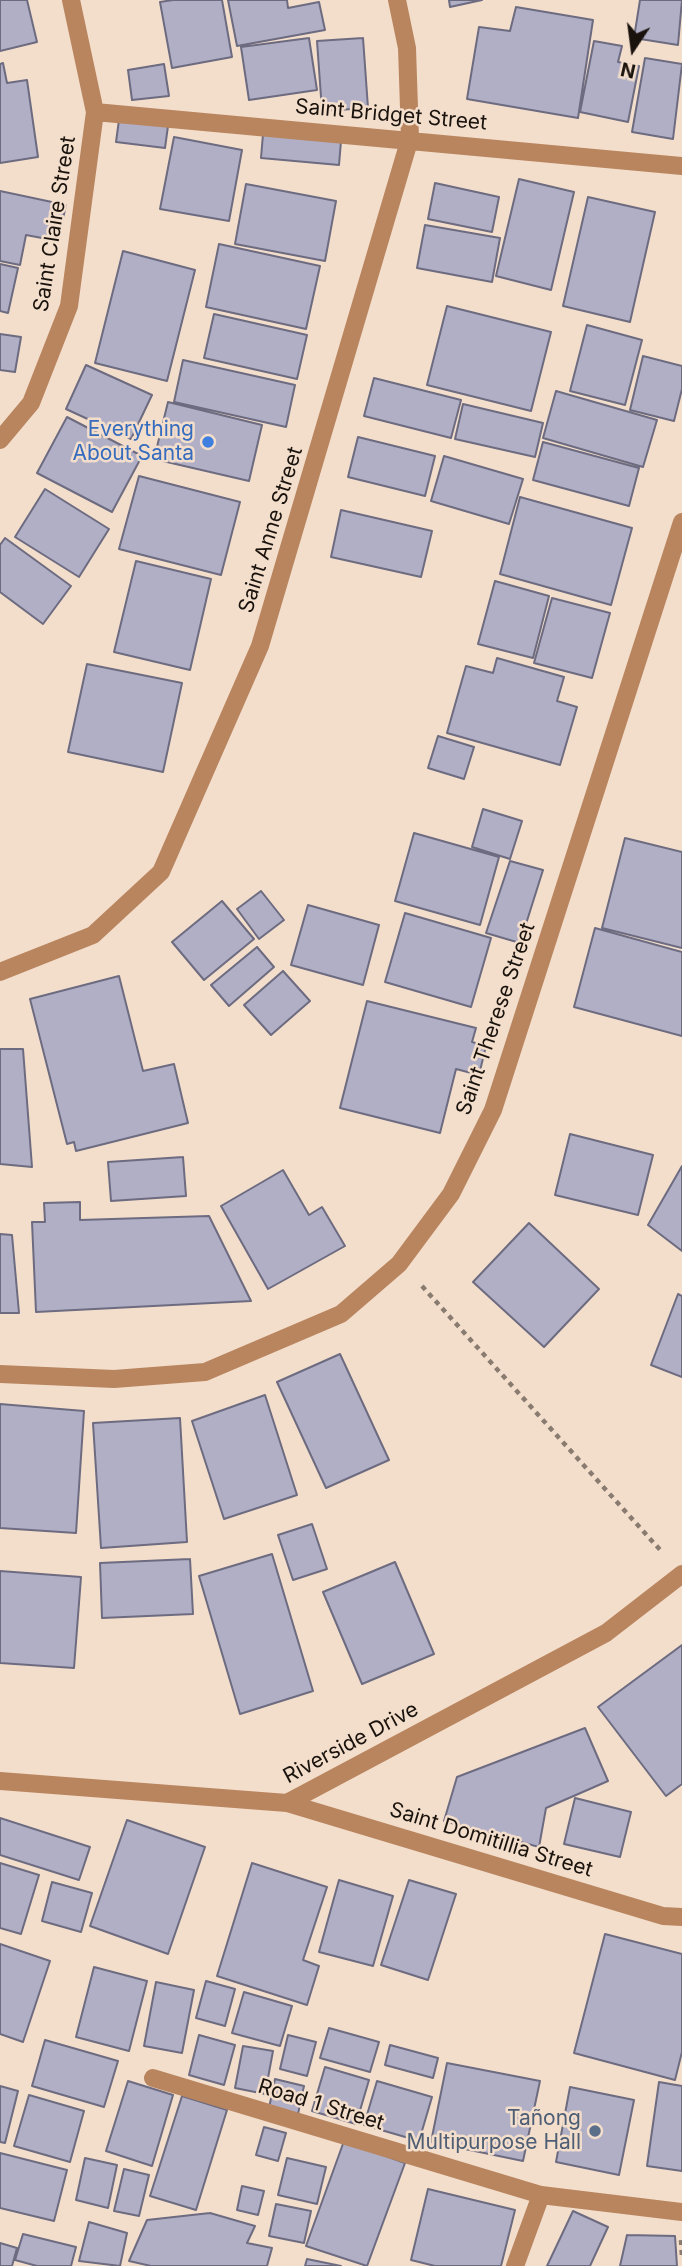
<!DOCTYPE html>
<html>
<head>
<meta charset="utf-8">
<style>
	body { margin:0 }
	#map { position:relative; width:682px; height:2266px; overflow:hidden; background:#f3decc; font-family:Inter,sans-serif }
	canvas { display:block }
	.north { position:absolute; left:598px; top:14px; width:70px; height:70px; -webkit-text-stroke:5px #f3decc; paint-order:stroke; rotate:193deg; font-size:19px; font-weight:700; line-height:28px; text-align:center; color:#1a130d }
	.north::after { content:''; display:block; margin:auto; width:24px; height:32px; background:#1a130d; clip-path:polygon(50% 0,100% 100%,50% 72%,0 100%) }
</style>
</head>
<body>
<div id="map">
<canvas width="682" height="2266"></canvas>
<div class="north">N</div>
</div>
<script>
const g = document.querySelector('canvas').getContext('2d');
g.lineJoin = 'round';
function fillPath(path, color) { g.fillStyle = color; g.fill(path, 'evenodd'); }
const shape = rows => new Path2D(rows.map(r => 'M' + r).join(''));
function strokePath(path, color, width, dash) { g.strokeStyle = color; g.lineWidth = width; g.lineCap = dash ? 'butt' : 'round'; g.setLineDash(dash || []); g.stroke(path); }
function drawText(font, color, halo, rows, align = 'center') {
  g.font = font + ' Inter,sans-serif'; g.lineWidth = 5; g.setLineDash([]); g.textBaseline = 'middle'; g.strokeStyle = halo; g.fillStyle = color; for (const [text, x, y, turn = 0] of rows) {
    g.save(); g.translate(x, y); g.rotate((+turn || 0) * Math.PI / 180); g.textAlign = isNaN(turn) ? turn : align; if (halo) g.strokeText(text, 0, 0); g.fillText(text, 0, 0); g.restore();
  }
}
const building = shape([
	[0,0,27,0,37,42,0,51,0,0],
	[173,0,222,0,232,57,172,68,160,2,173,0],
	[228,0,287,0,288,8,319,2,325,30,237,46,228,0],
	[449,0,482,0,450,7,449,0],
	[640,0,682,0,678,45,634,38,640,0],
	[516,7,593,20,578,118,467,99,479,27,510,31,516,7],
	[309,38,317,90,249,100,241,47,309,38],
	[363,38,368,108,322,111,317,41,363,38],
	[594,41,622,46,618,62,639,66,628,122,580,112,594,41],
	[645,58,682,64,673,139,632,132,645,58],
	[3,63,7,83,27,80,38,157,0,163,0,64,3,63],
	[164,64,169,96,132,100,128,70,164,64],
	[119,120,168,126,165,148,116,142,119,120],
	[263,134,341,141,339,165,261,158,263,134],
	[174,137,242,150,229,221,160,209,174,137],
	[519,179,574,192,551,290,496,276,519,179],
	[435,183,499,197,492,232,428,219,435,183],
	[246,184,336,201,325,261,235,244,246,184],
	[0,191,66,205,58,241,26,235,20,265,0,261,0,191],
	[588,197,655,212,630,322,563,306,588,197],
	[425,225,500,238,492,282,417,268,425,225],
	[219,244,320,266,306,329,206,307,219,244],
	[123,251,195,270,167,381,95,363,123,251],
	[0,264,18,268,8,313,0,311,0,264],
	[447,306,551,332,531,411,427,385,447,306],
	[214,314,307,335,297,379,204,358,214,314],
	[587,325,642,340,625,405,570,391,587,325],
	[0,334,21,337,15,372,0,370,0,334],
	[643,356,682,366,682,389,674,421,630,410,643,356],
	[183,360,295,385,286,427,174,402,183,360],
	[86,365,152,395,131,439,66,409,86,365],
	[374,378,461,400,451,438,364,416,374,378],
	[556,391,657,420,643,467,543,438,556,391],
	[168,402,262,425,249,481,154,459,168,402],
	[463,404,543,423,535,457,455,439,463,404],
	[67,417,142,456,112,512,37,473,67,417],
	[358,437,435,456,425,496,348,477,358,437],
	[543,442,639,468,629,506,533,480,543,442],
	[444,456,523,479,509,524,431,501,444,456],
	[139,476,240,502,221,575,119,549,139,476],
	[45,489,109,529,79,577,15,537,45,489],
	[520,497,632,528,611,605,500,574,520,497],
	[341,510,432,531,421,577,331,557,341,510],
	[5,538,71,586,43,624,0,592,0,545,5,538],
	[136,561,211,579,190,670,114,652,136,561],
	[495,581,549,596,533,658,478,644,495,581],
	[552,598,610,613,592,678,534,663,552,598],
	[497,658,564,677,557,701,577,707,560,765,447,733,466,666,493,673,497,658],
	[87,664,182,683,163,772,68,752,87,664],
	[438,736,474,747,464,779,428,768,438,736],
	[483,809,522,821,510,859,472,847,483,809],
	[414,833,499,857,480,925,395,901,414,833],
	[625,838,682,852,682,948,602,928,625,838],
	[510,861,543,870,520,943,486,933,510,861],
	[261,891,284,920,259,939,237,909,261,891],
	[222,901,254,939,204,980,172,942,222,901],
	[308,905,379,925,363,985,291,965,308,905],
	[405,913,491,938,471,1007,385,982,405,913],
	[595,928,682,952,682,1036,574,1007,595,928],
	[257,947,274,967,229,1006,211,985,257,947],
	[283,971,310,1001,271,1035,244,1005,283,971],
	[119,976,143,1071,174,1064,188,1123,76,1151,74,1142,67,1144,30,999,119,976],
	[367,1001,476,1028,472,1042,486,1046,479,1075,456,1069,440,1133,340,1108,367,1001],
	[0,1049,23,1049,32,1167,0,1164,0,1049],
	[570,1134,653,1155,638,1215,555,1195,570,1134],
	[183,1157,186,1196,111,1201,108,1162,183,1157],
	[682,1166,682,1251,648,1225,682,1166],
	[283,1170,309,1215,322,1207,345,1246,268,1289,221,1206,283,1170],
	[80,1202,80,1220,209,1216,251,1301,36,1312,32,1222,45,1222,44,1203,80,1202],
	[529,1223,599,1289,544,1347,473,1282,529,1223],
	[0,1234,12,1235,19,1313,0,1313,0,1234],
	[678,1294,682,1296,682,1377,651,1365,678,1294],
	[340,1354,389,1460,326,1488,277,1382,340,1354],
	[265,1395,297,1495,224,1519,192,1421,265,1395],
	[0,1404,84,1411,76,1533,0,1528,0,1404],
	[180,1418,187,1542,101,1548,93,1423,180,1418],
	[312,1524,327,1569,293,1580,278,1535,312,1524],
	[272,1554,313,1691,240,1714,199,1576,272,1554],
	[190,1559,193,1614,102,1618,100,1563,190,1559],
	[395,1562,434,1654,362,1684,323,1592,395,1562],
	[0,1571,81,1577,74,1668,0,1663,0,1571],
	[682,1645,682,1784,666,1796,598,1707,682,1645],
	[585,1728,608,1781,546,1808,539,1847,444,1821,457,1777,585,1728],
	[575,1798,631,1812,620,1857,564,1844,575,1798],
	[0,1818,90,1847,79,1880,0,1855,0,1818],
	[127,1820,205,1847,168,1954,90,1926,127,1820],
	[0,1863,39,1875,21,1934,0,1928,0,1863],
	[252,1863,327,1887,303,1960,319,1966,307,2005,217,1976,252,1863],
	[339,1880,393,1896,373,1966,319,1952,339,1880],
	[409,1880,456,1894,428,1980,381,1965,409,1880],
	[52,1882,92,1893,81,1932,42,1921,52,1882],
	[605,1934,682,1954,682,2052,675,2080,574,2053,605,1934],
	[0,1944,50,1961,23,2042,0,2034,0,1944],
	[94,1967,147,1981,129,2051,76,2037,94,1967],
	[206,1981,235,1989,225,2026,196,2018,206,1981],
	[156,1982,194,1990,182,2053,144,2046,156,1982],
	[244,1992,292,2006,280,2046,232,2033,244,1992],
	[329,2028,379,2042,370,2072,320,2058,329,2028],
	[199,2035,235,2045,224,2085,189,2075,199,2035],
	[288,2035,316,2042,307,2076,280,2069,288,2035],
	[45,2040,118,2061,104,2107,32,2086,45,2040],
	[390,2045,438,2058,433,2078,385,2065,390,2045],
	[243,2046,273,2051,265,2094,235,2088,243,2046],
	[447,2063,540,2081,523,2161,431,2142,447,2063],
	[325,2067,369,2080,356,2124,312,2111,325,2067],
	[275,2079,304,2086,298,2114,269,2108,275,2079],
	[128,2081,173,2095,152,2166,106,2151,128,2081],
	[377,2081,432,2097,419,2141,364,2125,377,2081],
	[659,2082,682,2086,682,2171,647,2166,659,2082],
	[0,2086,18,2091,5,2143,0,2142,0,2086],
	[570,2087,634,2100,619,2175,556,2162,570,2087],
	[29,2095,84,2111,70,2162,14,2146,29,2095],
	[182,2096,227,2110,196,2210,150,2196,182,2096],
	[264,2127,286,2133,278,2161,256,2155,264,2127],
	[344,2141,405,2163,367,2266,306,2246,344,2141],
	[0,2153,67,2170,54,2221,0,2208,0,2153],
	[85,2158,117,2165,108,2208,76,2200,85,2158],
	[287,2158,326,2167,317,2204,278,2195,287,2158],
	[124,2169,149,2175,139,2216,114,2211,124,2169],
	[242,2186,264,2191,258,2215,237,2210,242,2186],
	[428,2189,515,2210,501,2266,435,2266,411,2260,428,2189],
	[276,2204,311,2211,304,2243,269,2236,276,2204],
	[573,2211,608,2227,590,2266,547,2266,573,2211],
	[210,2213,255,2226,247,2243,272,2248,267,2266,151,2266,129,2261,147,2220,210,2213],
	[89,2222,127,2233,120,2266,79,2261,89,2222],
	[23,2234,76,2247,71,2266,37,2266,15,2260,23,2234],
	[627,2235,675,2236,677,2266,620,2266,627,2235],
	[0,2243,17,2248,12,2266,0,2266,0,2243],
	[307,2259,341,2266,305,2266,307,2259]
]);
fillPath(building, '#b1afc6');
strokePath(building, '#6d6b80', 2);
strokePath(shape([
	[422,1286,662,1552],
	[681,2240,682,2257]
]), '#897b6f', 4.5, [5, 5]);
strokePath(shape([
	[95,112,682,166],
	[0,440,31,403,69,306,95,112,71,0],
	[0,972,93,935,161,872,260,646,410,138,407,48,397,0],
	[0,1374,114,1379,205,1372,341,1314,399,1264,451,1194,493,1110,682,522],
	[0,1781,287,1803,663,1916,682,1917],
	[287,1803,606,1633,682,1574],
	[153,2078,541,2195,682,2212],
	[515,2266,541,2195]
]), '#b9855f', 18);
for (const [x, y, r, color] of [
	[208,442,7,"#3f7fe0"],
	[595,2131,7,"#5c6f8a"]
]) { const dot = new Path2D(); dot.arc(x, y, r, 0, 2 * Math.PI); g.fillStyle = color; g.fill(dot); strokePath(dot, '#f3decc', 2.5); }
drawText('21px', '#1a130d', '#f3decc', [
	["Saint Bridget Street",391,115,5],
	["Saint Claire Street",55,224,-81],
	["Saint Anne Street",271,530,-73],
	["Saint Therese Street",496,1019,-71],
	["Riverside Drive",351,1743,-28],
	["Saint Domitillia Street",491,1840,17],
	["Road 1 Street",321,2105,17]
]);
drawText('21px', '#366cbe', '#f3decc', [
	["Everything",194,430],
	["About Santa",194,454]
], 'right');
drawText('21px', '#4e5e75', '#f3decc', [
	["Tañong",581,2119],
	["Multipurpose Hall",581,2143]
], 'right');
</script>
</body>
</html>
